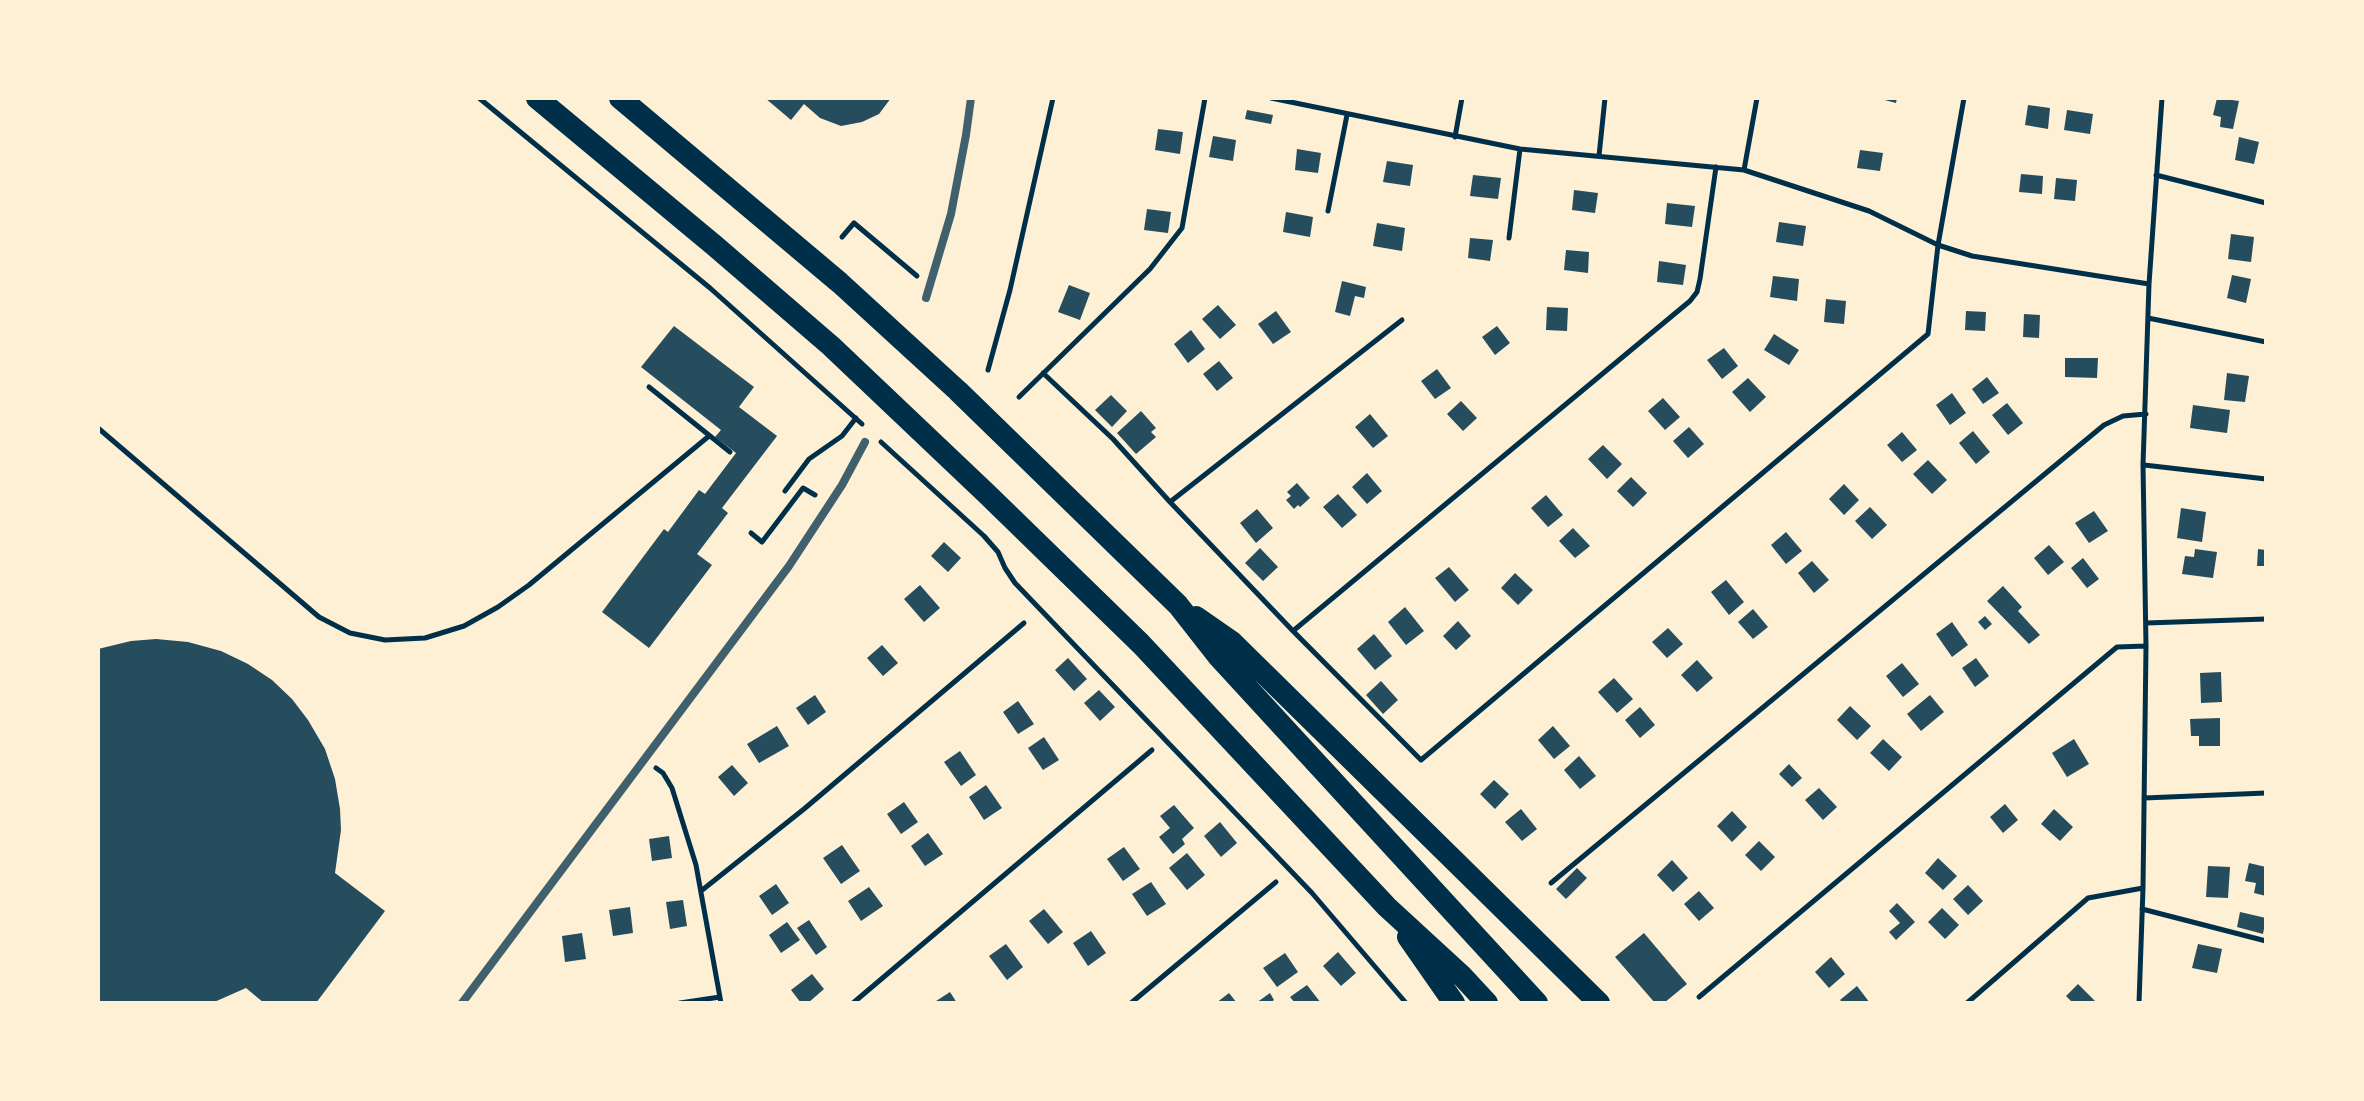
<!DOCTYPE html>
<html>
<head>
<meta charset="utf-8">
<style>
	body { margin:0 }
	#map { position:relative; width:2364px; height:1101px; overflow:hidden; background:#fdf0d5; font-family:"Varela Round",sans-serif }
	canvas { display:block }
	.frame { position:absolute; inset:0; border:100px solid #fdf0d5; pointer-events:none }
</style>
</head>
<body>
<div id="map">
<canvas width="2364" height="1101"></canvas>
<div class="frame"></div>
</div>
<script>
const g = document.querySelector('canvas').getContext('2d');
g.lineJoin = 'round';
function fillPath(path, color) { g.fillStyle = color; g.fill(path, 'evenodd'); }
const shape = rows => new Path2D(rows.map(r => 'M' + r).join(''));
function strokePath(path, color, width, dash) { g.strokeStyle = color; g.lineWidth = width; g.lineCap = dash ? 'butt' : 'round'; g.setLineDash(dash || []); g.stroke(path); }
fillPath(shape([
	[765,98,891,98,879,114,862,122,841,126,820,118,804,104,791,120],
	[1877,98,1897,98,1896,103],
	[2217,98,2239,101,2233,129,2220,127,2221,117,2213,115],
	[2028,105,2050,108,2048,129,2025,125],
	[1247,110,1273,115,1271,124,1245,119],
	[2067,110,2093,114,2090,134,2064,130],
	[1158,129,1183,132,1180,154,1155,150],
	[1213,136,1236,140,1233,161,1209,157],
	[2239,137,2259,142,2254,164,2235,160],
	[1297,149,1321,153,1318,173,1295,170],
	[1860,150,1883,153,1880,171,1857,168],
	[1387,161,1413,165,1410,186,1383,182],
	[2021,174,2043,176,2042,194,2019,192],
	[1473,175,1501,178,1498,199,1470,196],
	[2056,178,2077,180,2075,201,2054,199],
	[1574,190,1598,193,1595,213,1572,210],
	[1667,203,1695,206,1692,227,1665,224],
	[1147,209,1171,212,1168,233,1144,230],
	[1286,212,1313,217,1310,237,1283,232],
	[1779,222,1806,226,1803,246,1776,242],
	[1377,223,1405,228,1402,251,1373,246],
	[2231,234,2254,237,2251,262,2228,259],
	[1470,238,1493,240,1490,261,1468,258],
	[1566,250,1589,252,1588,273,1564,270],
	[1659,261,1686,265,1683,285,1657,282],
	[2232,275,2251,279,2246,303,2227,298],
	[1773,276,1799,279,1797,301,1770,297],
	[1342,281,1366,287,1364,298,1355,296,1350,316,1335,312],
	[1069,285,1090,293,1080,320,1058,312],
	[1826,299,1846,301,1844,324,1824,322],
	[1218,305,1236,325,1220,339,1202,319],
	[1547,307,1568,308,1567,331,1546,330],
	[1276,311,1291,332,1273,344,1258,324],
	[1966,311,1986,312,1985,331,1965,330],
	[2024,314,2040,315,2039,338,2023,337],
	[674,326,754,387,739,407,777,436,722,508,728,513,697,554,712,565,649,648,602,612,664,529,668,532,699,490,705,494,736,453,715,437,721,430,641,367],
	[1497,326,1510,343,1495,355,1482,337],
	[1191,330,1205,349,1188,363,1174,344],
	[1774,334,1799,350,1789,365,1764,350],
	[1724,348,1738,366,1722,379,1707,360],
	[2065,358,2098,358,2097,378,2065,377],
	[1219,361,1233,378,1217,391,1203,374],
	[1437,369,1451,388,1435,399,1421,381],
	[2227,373,2249,376,2245,402,2224,400],
	[1987,377,1999,393,1983,404,1972,389],
	[1748,378,1766,397,1750,412,1732,392],
	[1952,393,1966,413,1950,425,1936,405],
	[1111,395,1127,411,1112,427,1095,410],
	[1663,398,1680,417,1665,430,1648,411],
	[1461,401,1477,418,1463,431,1447,414],
	[2007,403,2023,423,2008,435,1992,415],
	[2193,405,2230,410,2227,433,2190,428],
	[1141,411,1156,428,1151,432,1156,437,1136,454,1117,433],
	[1370,414,1388,436,1373,448,1355,427],
	[1689,427,1704,444,1688,458,1673,441],
	[1973,431,1990,452,1976,464,1959,443],
	[1902,432,1917,450,1902,462,1887,445],
	[1603,445,1622,464,1607,479,1588,459],
	[1928,460,1947,480,1932,494,1913,474],
	[1367,473,1382,491,1367,504,1352,487],
	[1631,477,1647,493,1633,507,1617,491],
	[1297,483,1310,498,1300,507,1298,505,1294,509,1286,500,1291,496,1287,492],
	[1844,484,1859,500,1844,515,1829,499],
	[1338,494,1357,515,1342,528,1323,507],
	[1546,495,1563,515,1548,527,1531,508],
	[1870,507,1887,525,1872,539,1855,521],
	[2181,508,2206,512,2202,542,2177,538],
	[1257,509,1273,528,1256,543,1240,523],
	[2094,511,2108,531,2089,543,2075,523],
	[1573,528,1590,546,1575,558,1559,541],
	[1786,532,1802,551,1786,564,1771,545],
	[944,542,961,558,948,572,931,556],
	[2049,545,2064,562,2048,575,2034,558],
	[1260,548,1278,567,1263,581,1245,563],
	[2195,549,2217,552,2213,578,2182,574,2185,556,2194,557],
	[2258,549,2266,550,2266,566,2257,566],
	[2083,558,2099,579,2087,588,2071,568],
	[1812,561,1829,580,1814,593,1798,573],
	[1449,567,1469,590,1455,602,1435,578],
	[1515,573,1533,590,1518,605,1501,588],
	[1726,580,1744,602,1729,615,1711,592],
	[920,585,940,608,924,622,904,599],
	[2003,586,2022,607,2018,611,2040,635,2029,644,1987,601],
	[1405,607,1424,631,1406,645,1388,622],
	[1753,609,1768,627,1753,639,1738,622],
	[1985,616,1992,624,1985,630,1978,622],
	[1458,621,1471,636,1456,650,1443,636],
	[1952,622,1968,645,1952,657,1936,634],
	[1668,628,1683,644,1667,658,1652,642],
	[1374,634,1392,656,1375,670,1357,649],
	[156,639,188,642,221,651,248,664,272,680,292,699,308,720,325,749,335,779,340,809,341,830,335,873,385,911,316,1003,264,1003,246,988,212,1003,98,1003,98,649,131,641],
	[882,645,898,663,883,676,867,658],
	[1068,658,1087,679,1074,691,1055,670],
	[1976,658,1989,676,1975,687,1962,668],
	[1697,660,1713,678,1697,692,1681,675],
	[1902,663,1919,684,1903,697,1886,676],
	[2221,672,2222,702,2201,703,2200,673],
	[1614,678,1633,699,1617,713,1598,692],
	[1381,681,1398,700,1383,714,1366,695],
	[1099,690,1115,707,1100,721,1084,703],
	[815,695,826,712,808,725,796,708],
	[1930,695,1944,712,1921,731,1907,714],
	[1018,701,1034,724,1018,734,1003,712],
	[1850,706,1871,726,1857,740,1837,720],
	[1640,707,1655,725,1640,738,1625,720],
	[2220,718,2220,746,2199,746,2199,736,2191,736,2190,719],
	[777,726,789,746,759,763,747,744],
	[1553,726,1570,746,1554,759,1538,740],
	[1044,737,1059,760,1043,770,1028,748],
	[1883,739,1902,757,1889,771,1870,753],
	[2074,739,2089,764,2067,777,2052,753],
	[960,751,976,775,961,786,944,762],
	[1579,756,1596,776,1580,789,1564,770],
	[1789,764,1802,778,1792,787,1779,774],
	[732,765,748,783,734,796,718,777],
	[1494,780,1509,794,1495,809,1480,794],
	[986,785,1002,808,984,820,969,797],
	[1819,788,1837,807,1823,820,1805,800],
	[904,802,918,822,901,834,887,814],
	[2005,804,2018,820,2003,833,1990,817],
	[1174,805,1194,828,1182,839,1185,844,1173,854,1159,837,1170,828,1160,816],
	[1521,809,1537,829,1522,841,1505,822],
	[2054,809,2073,827,2060,841,2041,824],
	[1732,811,1747,827,1732,842,1717,826],
	[1220,822,1237,843,1221,857,1204,836],
	[928,833,943,854,925,866,911,846],
	[669,836,672,858,652,861,649,839],
	[1759,841,1775,857,1761,871,1745,855],
	[842,845,860,871,841,884,823,858],
	[1124,847,1140,869,1123,881,1107,859],
	[1187,853,1205,875,1187,890,1169,868],
	[1938,858,1957,876,1943,890,1925,873],
	[1672,860,1688,878,1673,892,1657,875],
	[2249,863,2266,867,2266,896,2254,893,2256,883,2245,881],
	[2208,866,2230,867,2228,898,2206,897],
	[1577,868,1587,878,1566,899,1556,889],
	[1151,882,1166,904,1147,916,1132,894],
	[776,884,789,903,772,915,759,896],
	[1968,885,1983,901,1968,915,1953,899],
	[869,887,883,906,861,921,848,901],
	[1699,891,1714,908,1699,921,1684,904],
	[683,900,687,926,670,929,666,902],
	[1897,903,1915,922,1896,940,1889,932,1900,923,1889,911],
	[630,907,633,933,613,936,609,910],
	[1942,908,1959,925,1945,939,1928,922],
	[1044,909,1063,932,1048,944,1029,921],
	[2240,912,2266,918,2263,934,2237,927],
	[809,920,827,947,816,955,797,928],
	[787,922,800,940,781,953,769,935],
	[1091,931,1106,953,1088,966,1073,943],
	[582,933,586,959,565,962,562,936],
	[1644,933,1687,984,1664,1003,1655,1003,1615,957],
	[1006,944,1023,967,1007,980,989,956],
	[2198,944,2222,949,2217,973,2192,968],
	[1338,952,1356,973,1341,986,1323,966],
	[1285,953,1298,972,1277,987,1263,968],
	[1831,957,1845,974,1829,988,1815,972],
	[812,974,824,989,808,1003,801,1003,791,990],
	[2078,984,2095,1001,2092,1003,2073,1003,2066,996],
	[1307,985,1321,1003,1295,1003,1290,997],
	[1857,986,1870,1003,1843,1003,1840,1000],
	[950,992,957,1003,933,1003],
	[1229,993,1237,1003,1216,1003],
	[1270,993,1274,1000,1270,1003,1256,1003]
]), '#264d5e');
strokePath(shape([
	[479,98,710,288,862,424],
	[1271,98,1520,149,1744,170,1869,211,1938,245,1972,256,2149,284],
	[1455,137,1462,98],
	[1599,156,1605,98],
	[1744,170,1757,98],
	[2156,175,2266,203],
	[1328,211,1347,115],
	[842,237,854,223,917,276],
	[1509,238,1520,149],
	[2148,318,2266,342],
	[988,370,1010,290,1053,98],
	[1043,373,1113,439,1170,502,1293,631,1421,760,1928,334,1938,245,1964,98],
	[649,387,730,452],
	[1019,397,1150,269,1182,228,1205,98],
	[98,428,319,617,350,633,385,640,425,638,464,626,498,607,529,585,709,436],
	[881,442,984,536,998,552,1005,568,1015,583,1312,893,1406,1003],
	[2144,465,2266,479],
	[785,491,809,459,842,436,856,418],
	[1170,502,1402,320],
	[751,533,762,542,803,488,815,495],
	[2146,623,2266,619],
	[1293,631,1690,301,1697,292,1700,279,1716,167],
	[656,768,663,773,672,788,696,865,721,1003],
	[2144,798,2266,793],
	[1551,883,2104,425,2123,416,2146,414],
	[701,891,804,809,1024,623],
	[2142,909,2266,941],
	[1699,997,2117,647,2146,646],
	[680,1003,720,997],
	[853,1003,1152,750],
	[1131,1003,1276,882],
	[1967,1003,2088,898,2143,888],
	[2139,1003,2143,888,2146,646,2143,465,2149,284,2162,98]
]), '#003049', 5);
strokePath(shape([
	[926,298,951,214,966,135,971,98],
	[462,1003,789,566,842,485,865,442]
]), '#3f606c', 8);
strokePath(shape([
	[537,98,715,246,831,346,988,495,1141,644,1387,907,1461,975,1487,1003],
	[620,98,840,283,958,391,1178,605,1218,656,1537,1003],
	[1196,617,1232,642,1599,1003],
	[1408,937,1454,1003]
]), '#003049', 22);
</script>
</body>
</html>
